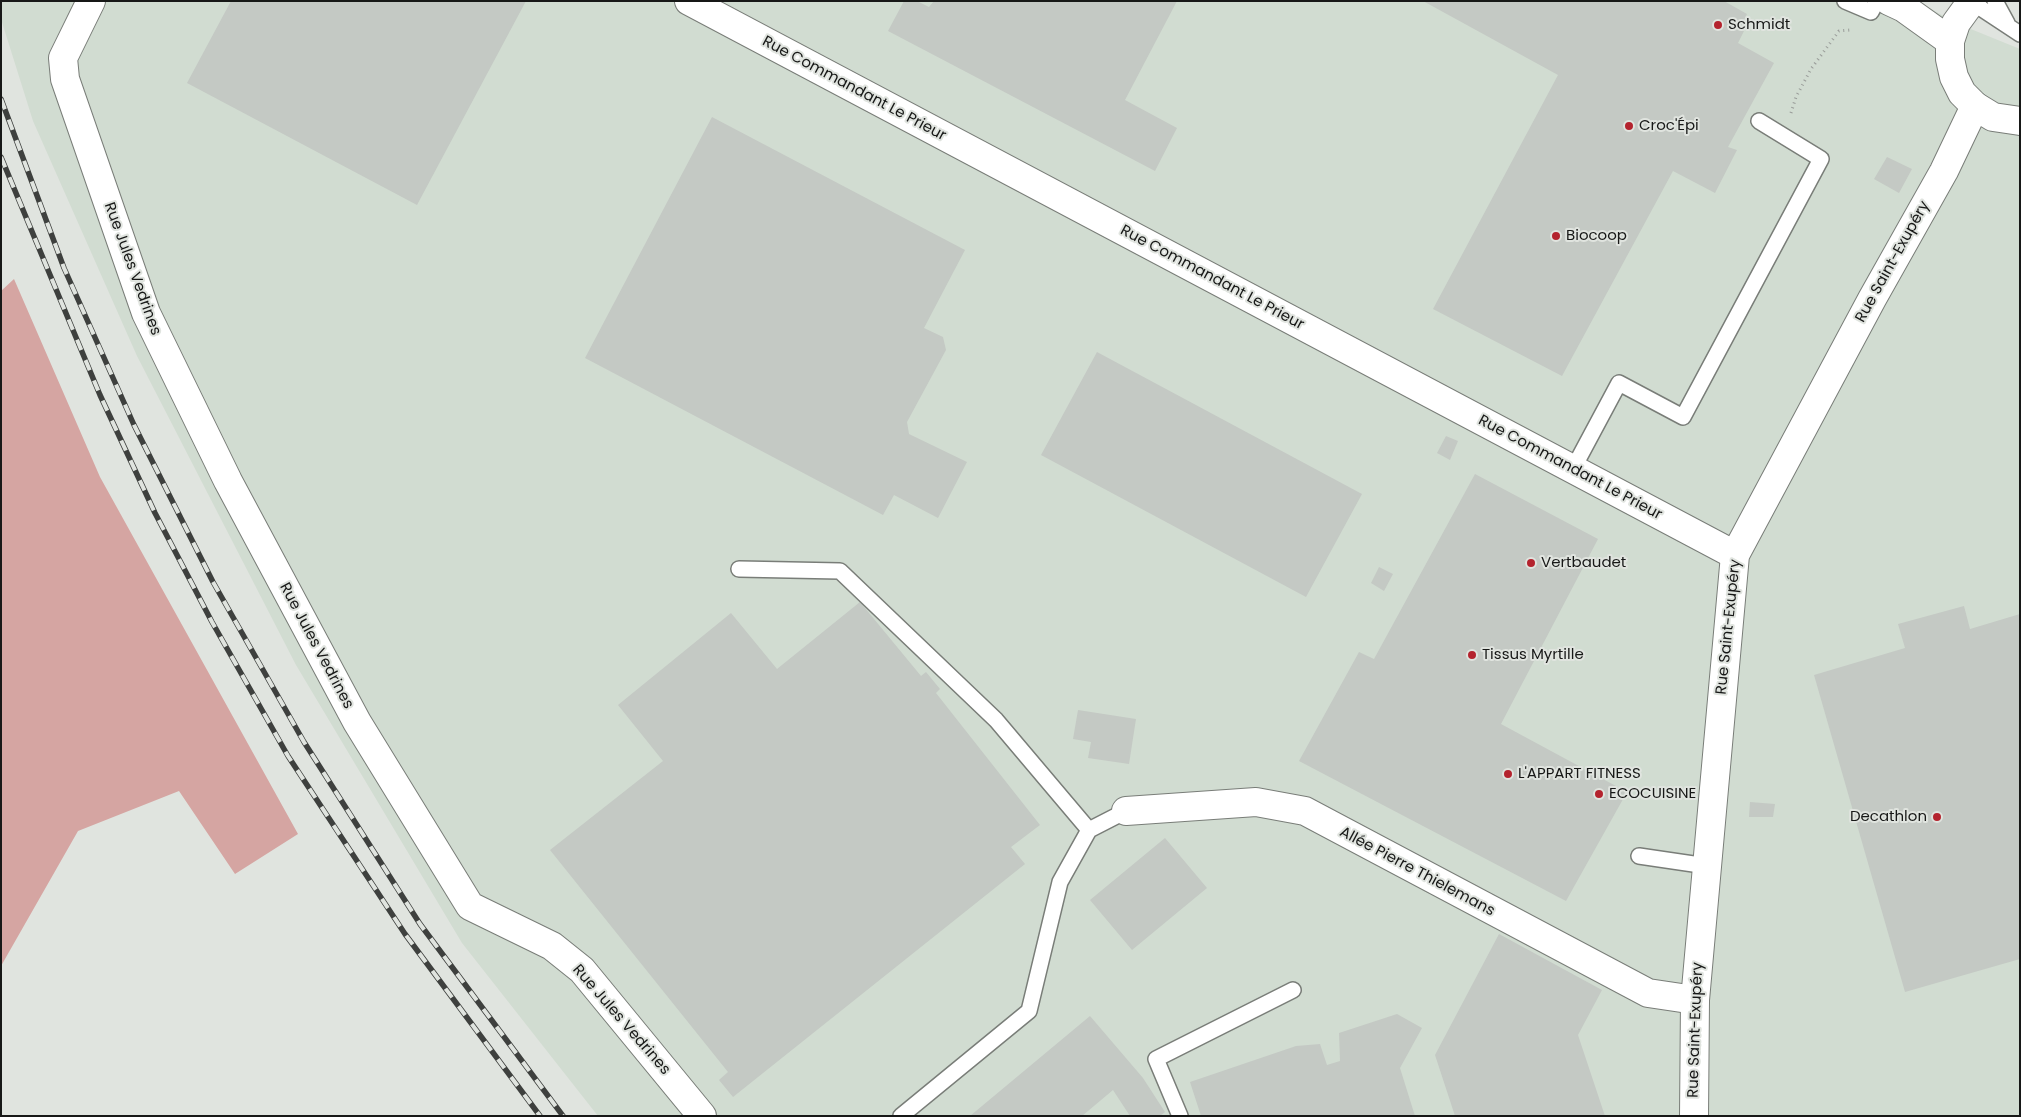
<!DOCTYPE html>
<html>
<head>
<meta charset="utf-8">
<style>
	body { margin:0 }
	#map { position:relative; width:2021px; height:1117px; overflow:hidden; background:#e0e4df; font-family:Poppins,sans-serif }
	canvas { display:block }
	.frame { position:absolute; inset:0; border:2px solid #171817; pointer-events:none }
</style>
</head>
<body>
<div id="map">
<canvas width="2021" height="1117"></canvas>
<div class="frame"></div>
</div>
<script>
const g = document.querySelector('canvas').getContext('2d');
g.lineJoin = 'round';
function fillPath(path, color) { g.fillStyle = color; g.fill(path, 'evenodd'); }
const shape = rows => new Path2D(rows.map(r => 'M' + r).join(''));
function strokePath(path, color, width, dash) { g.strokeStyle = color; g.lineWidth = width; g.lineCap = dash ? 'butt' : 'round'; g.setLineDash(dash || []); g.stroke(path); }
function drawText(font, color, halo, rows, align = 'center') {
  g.font = font + ' Poppins,sans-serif'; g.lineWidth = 4; g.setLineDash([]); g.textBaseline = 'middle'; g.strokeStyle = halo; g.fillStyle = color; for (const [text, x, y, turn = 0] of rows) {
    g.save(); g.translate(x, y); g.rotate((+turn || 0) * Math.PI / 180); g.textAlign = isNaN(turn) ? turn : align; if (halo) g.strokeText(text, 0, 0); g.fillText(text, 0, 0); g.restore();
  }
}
fillPath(shape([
	[1,1,1917,1,1956,23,2020,49,2020,1116,598,1116,462,943,296,665,137,356,33,121,1,19]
]), '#d1dcd1');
fillPath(shape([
	[14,279,100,477,298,834,235,874,179,791,78,831,1,966,1,291]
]), '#d5a5a2');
fillPath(shape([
	[231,1,526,1,417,205,187,83],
	[904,1,917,1,929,7,934,1,1177,1,1125,100,1177,128,1155,171,888,31],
	[1423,1,1724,1,1747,14,1740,28,1744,31,1738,43,1774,63,1728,147,1737,150,1715,193,1673,171,1562,376,1433,309,1558,75],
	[712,117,965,250,924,328,943,337,946,350,907,422,909,434,967,462,938,518,894,495,883,515,585,358],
	[1887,157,1912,169,1899,193,1874,179],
	[1097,352,1362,494,1306,597,1041,455],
	[1446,436,1458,441,1450,460,1437,453],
	[1475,474,1598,539,1501,724,1627,792,1566,901,1299,761,1359,652,1374,659],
	[1379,567,1393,574,1384,591,1371,583],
	[860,602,921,676,926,672,940,689,936,693,1040,825,1011,847,1025,864,733,1097,719,1080,728,1072,550,850,663,761,618,705,731,613,777,669],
	[1964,606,1970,629,2020,614,2020,959,1905,992,1814,675,1905,648,1898,624],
	[1078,710,1136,719,1129,764,1088,758,1091,742,1073,739],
	[1750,802,1775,804,1773,817,1749,817],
	[1165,838,1207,888,1132,950,1090,900],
	[1499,934,1602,990,1578,1035,1605,1116,1455,1116,1435,1055],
	[1397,1014,1422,1028,1400,1068,1415,1116,1201,1116,1190,1082,1296,1046,1320,1044,1327,1065,1340,1061,1339,1033],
	[1090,1016,1143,1078,1165,1112,1160,1116,1130,1116,1113,1090,1082,1116,970,1116]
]), '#c4c9c4');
const service = shape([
	[1845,1,1871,12,1877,1],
	[1970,1,2020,34],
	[1995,1,2007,23],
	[1573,469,1619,383,1683,417,1821,159,1759,121],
	[739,569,840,571,996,720,1089,830],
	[1639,856,1707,866],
	[901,1116,1029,1011,1060,882,1089,830,1126,811],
	[1180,1116,1156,1059,1293,990]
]);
const minor = shape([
	[91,1,63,58,65,79,146,313,228,481,357,722,470,906,552,946,582,970,702,1116],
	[689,1,1735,555],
	[1126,811,1256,802,1305,811,1648,993,1695,1000]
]);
const tertiary = shape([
	[1694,1116,1695,1000,1735,555,1872,299,1944,171,1975,106]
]);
const secondary = shape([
	[1889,1,1904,8,1950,41],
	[1972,1,1956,23,1950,41,1950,59,1954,77,1962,93,1975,106,1993,117,2020,121]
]);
strokePath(service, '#797d78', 18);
strokePath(minor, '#797d78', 30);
strokePath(tertiary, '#797d78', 30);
strokePath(secondary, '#797d78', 30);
strokePath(shape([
	[1791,113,1796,97,1811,69,1839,31,1850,30]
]), '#999c99', 3, [1, 4]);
strokePath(service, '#fff', 15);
strokePath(minor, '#fff', 28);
strokePath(tertiary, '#fff', 28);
strokePath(secondary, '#fff', 28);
const rail = shape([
	[1,99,64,268,134,425,213,582,304,742,420,924,563,1116],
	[1,157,100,395,155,513,212,622,288,756,405,934,540,1116]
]);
strokePath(rail, '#3e403e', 5.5);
strokePath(rail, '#e0e4df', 4, [11]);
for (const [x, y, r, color] of [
	[1718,25,5,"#b4232e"],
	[1629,126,5,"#b4232e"],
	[1556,236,5,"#b4232e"],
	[1531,563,5,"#b4232e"],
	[1472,655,5,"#b4232e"],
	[1508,774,5,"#b4232e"],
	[1599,794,5,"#b4232e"],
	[1937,817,5,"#b4232e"]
]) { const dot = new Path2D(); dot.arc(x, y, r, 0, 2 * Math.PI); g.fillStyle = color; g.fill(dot); strokePath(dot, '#e0e4df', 2); }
drawText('15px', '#171817', '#e0e4df', [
	["Schmidt",1728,25],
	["Croc'Épi",1639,126],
	["Biocoop",1566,236],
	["Vertbaudet",1541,563],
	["Tissus Myrtille",1482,655],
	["L'APPART FITNESS",1518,774],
	["ECOCUISINE",1609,794],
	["Decathlon",1927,817,"right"]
], 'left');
drawText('15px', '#171817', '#e0e4df', [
	["Rue Commandant Le Prieur",854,89,28],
	["Rue Saint-Exupéry",1893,262,-61],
	["Rue Jules Vedrines",132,269,70],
	["Rue Commandant Le Prieur",1212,278,28],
	["Rue Commandant Le Prieur",1570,468,28],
	["Rue Saint-Exupéry",1729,627,-84],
	["Rue Jules Vedrines",316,646,62],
	["Allée Pierre Thielemans",1417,872,28],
	["Rue Jules Vedrines",621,1020,49],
	["Rue Saint-Exupéry",1696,1030,-88]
]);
</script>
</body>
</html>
